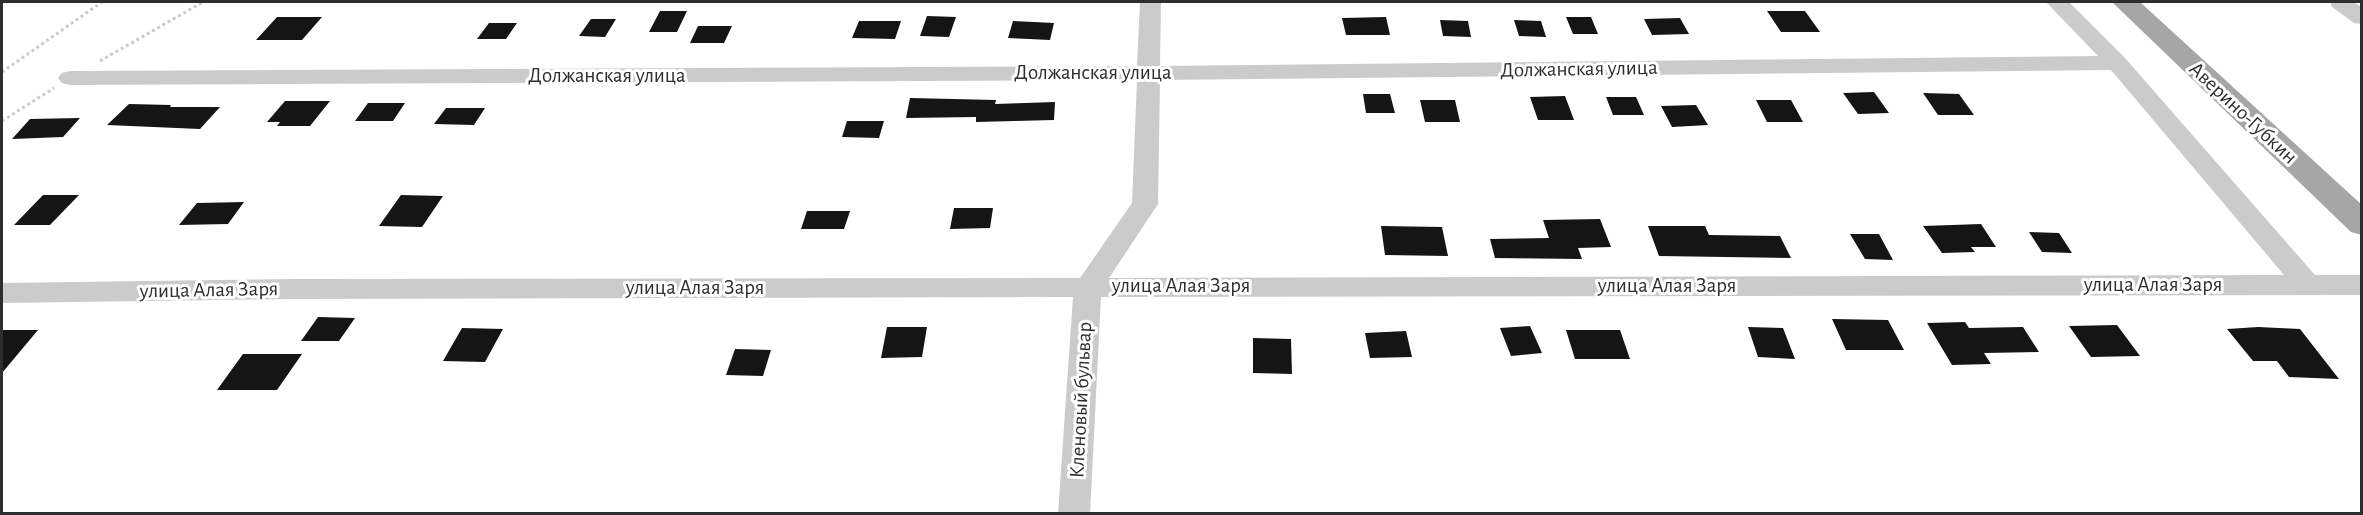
<!DOCTYPE html>
<html>
<head>
<meta charset="utf-8">
<style>
	body { margin:0 }
	#map { position:relative; width:2363px; height:515px; overflow:hidden; background:#fff; font-family:"Alegreya Sans",sans-serif }
	canvas { display:block }
	.frame { position:absolute; inset:0; border:3px solid #2e2e2e; pointer-events:none }
</style>
</head>
<body>
<div id="map">
<canvas width="2363" height="515"></canvas>
<div class="frame"></div>
</div>
<script>
const g = document.querySelector('canvas').getContext('2d');
g.lineJoin = 'round';
function fillPath(path, color) { g.fillStyle = color; g.fill(path, 'evenodd'); }
const shape = rows => new Path2D(rows.map(r => 'M' + r).join(''));
function strokePath(path, color, width, dash) { g.strokeStyle = color; g.lineWidth = width; g.lineCap = dash ? 'butt' : 'round'; g.setLineDash(dash || []); g.stroke(path); }
function drawText(font, color, halo, rows, align = 'center') {
  g.font = font + ' "Alegreya Sans",sans-serif'; g.lineWidth = 6; g.setLineDash([]); g.textBaseline = 'middle'; g.strokeStyle = halo; g.fillStyle = color; for (const [text, x, y, turn = 0] of rows) {
    g.save(); g.translate(x, y); g.rotate((+turn || 0) * Math.PI / 180); g.textAlign = isNaN(turn) ? turn : align; if (halo) g.strokeText(text, 0, 0); g.fillText(text, 0, 0); g.restore();
  }
}
fillPath(shape([
	[660,11,687,11,677,32,649,32],
	[1767,11,1805,11,1820,32,1781,32],
	[927,16,956,17,949,37,920,36],
	[277,17,322,17,302,40,256,40],
	[1386,17,1390,35,1346,35,1342,18],
	[1566,17,1591,17,1598,34,1573,34],
	[1680,18,1689,34,1652,35,1644,19],
	[591,19,616,19,605,37,579,36],
	[1440,20,1468,21,1471,37,1443,36],
	[1514,20,1541,21,1546,37,1519,36],
	[859,21,901,21,895,39,852,38],
	[1013,21,1054,23,1050,40,1008,38],
	[489,23,517,23,506,39,477,39],
	[698,26,732,26,724,43,690,43],
	[1874,92,1889,113,1858,114,1843,93],
	[1923,93,1959,94,1974,115,1938,115],
	[1363,94,1390,94,1395,113,1366,113],
	[1565,96,1574,120,1538,120,1530,97],
	[1606,97,1636,97,1644,115,1613,115],
	[910,98,996,100,995,104,1055,102,1054,120,976,122,976,117,906,118],
	[1420,100,1455,100,1460,122,1425,122],
	[1756,100,1791,100,1803,122,1767,122],
	[285,101,330,101,310,126,277,126,280,122,267,122],
	[368,103,405,103,393,121,355,121],
	[129,104,171,105,170,107,220,107,200,129,107,125],
	[1696,105,1708,125,1672,127,1661,106],
	[446,108,485,108,474,125,434,124],
	[80,118,63,137,12,139,30,119],
	[847,121,884,121,879,138,842,137],
	[43,195,79,195,50,225,14,225],
	[401,195,443,196,422,227,379,226],
	[244,202,228,224,179,225,197,203],
	[954,208,993,208,990,228,950,229],
	[807,211,850,211,844,229,801,229],
	[1600,219,1611,247,1578,248,1582,259,1495,258,1490,239,1549,238,1543,220],
	[1981,224,1996,247,1971,247,1975,252,1942,253,1923,226],
	[1381,226,1442,227,1448,256,1385,255],
	[1648,226,1705,226,1709,235,1780,236,1791,258,1659,256],
	[2029,232,2059,233,2072,253,2042,252],
	[1850,234,1879,234,1893,260,1865,259],
	[318,317,355,318,339,341,301,341],
	[1832,319,1888,320,1904,350,1846,350],
	[1965,322,1969,328,2023,327,2039,352,1984,353,1991,364,1952,365,1927,323],
	[2117,325,2140,356,2091,357,2069,326],
	[1530,326,1542,353,1511,356,1500,328],
	[887,327,927,327,922,357,881,358],
	[1748,327,1783,328,1795,359,1758,357],
	[2258,327,2300,329,2339,379,2289,377,2277,361,2253,361,2227,329],
	[462,328,503,329,485,362,443,361],
	[2,330,38,330,2,373],
	[1566,330,1620,330,1630,359,1575,359],
	[1406,331,1412,357,1370,358,1365,333],
	[1253,338,1291,339,1292,374,1253,373],
	[735,349,771,350,763,376,726,375],
	[243,354,302,354,277,390,217,390]
]), '#151515');
strokePath(shape([
	[100,61,203,2],
	[2,72,102,2],
	[2,121,54,88]
]), '#cbcbcb', 3, [3, 3]);
fillPath(shape([
	[1140,2,1161,2,1160,66,2098,56,2046,2,2069,2,2125,58,2315,275,2362,275,2362,295,1101,297,1090,514,1058,514,1073,297,293,299,2,303,2,283,293,279,1080,278,1132,203,1137,80,70,85,62,83,58,78,62,73,70,71,1137,66,1140,2],
	[2111,70,2284,275,1109,278,1158,204,1160,80,2111,70],
	[2330,2,2353,2,2362,7,2362,24,2354,23,2332,7,2330,2]
]), '#cbcbcb');
fillPath(shape([
	[2112,2,2140,2,2362,205,2362,235,2351,232,2112,2]
]), '#a6a6a6');
drawText('21px', '#2e2e2e', '#fff', [
	["Должанская улица",1579,69,-1],
	["Должанская улица",1093,73],
	["Должанская улица",607,76],
	["Аверино-Губкин",2243,113,43],
	["улица Алая Заря",2153,285],
	["улица Алая Заря",1181,286],
	["улица Алая Заря",1667,286],
	["улица Алая Заря",695,288],
	["улица Алая Заря",209,290,-1],
	["Кленовый бульвар",1081,400,-87]
]);
</script>
</body>
</html>
